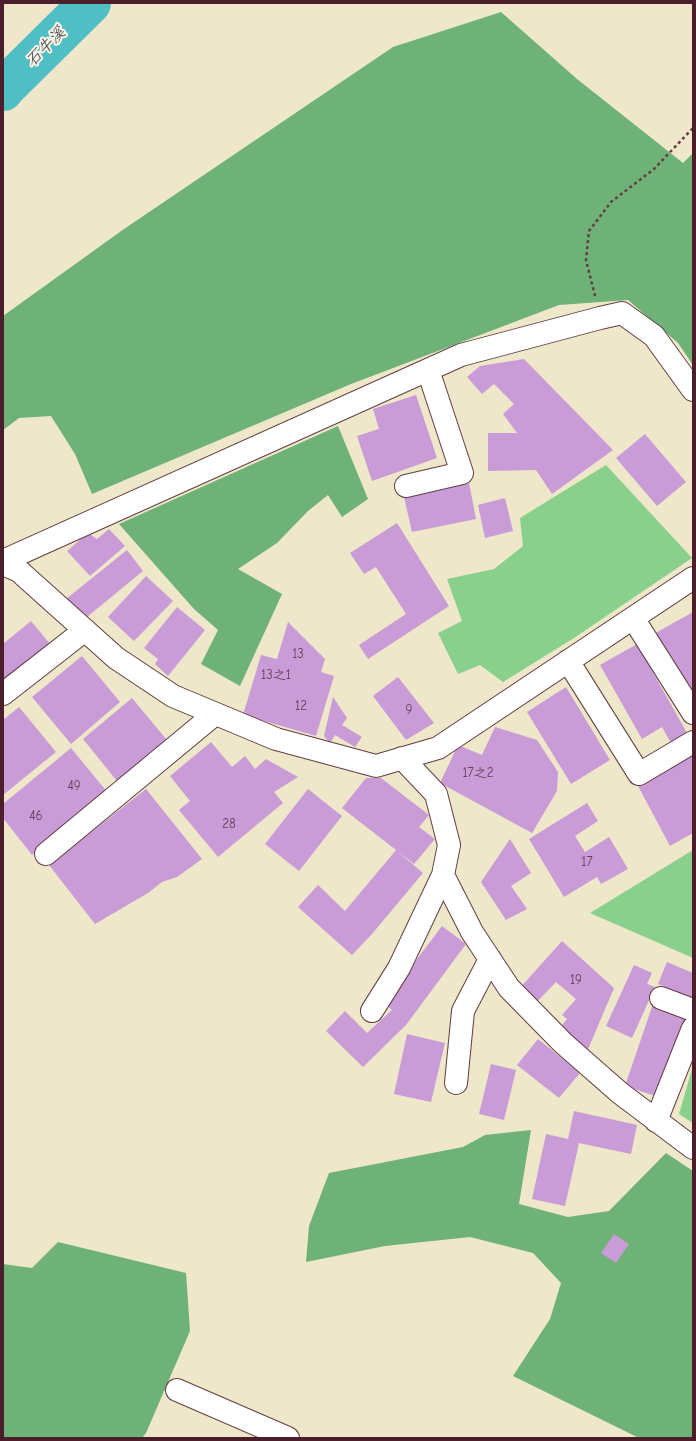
<!DOCTYPE html>
<html>
<head>
<meta charset="utf-8">
<style>
	body { margin:0 }
	#map { position:relative; width:696px; height:1441px; overflow:hidden; background:#eee7c9; font-family:"Comic Neue",sans-serif }
	canvas { display:block }
	.frame { position:absolute; inset:0; border:4px solid #4a1f2b; pointer-events:none }
</style>
</head>
<body>
<div id="map">
<canvas width="696" height="1441"></canvas>
<div class="frame"></div>
</div>
<script>
const g = document.querySelector('canvas').getContext('2d');
g.lineJoin = 'round';
function fillPath(path, color) { g.fillStyle = color; g.fill(path, 'evenodd'); }
const shape = rows => new Path2D(rows.map(r => 'M' + r).join(''));
function strokePath(path, color, width, dash) { g.strokeStyle = color; g.lineWidth = width; g.lineCap = dash ? 'butt' : 'round'; g.setLineDash(dash || []); g.stroke(path); }
function drawText(font, color, halo, rows, align = 'center') {
  g.font = font + ' "Comic Neue","LXGW WenKai TC",sans-serif'; g.lineWidth = 4; g.setLineDash([]); g.textBaseline = 'middle'; g.strokeStyle = halo; g.fillStyle = color; for (const [text, x, y, turn = 0] of rows) {
    g.save(); g.translate(x, y); g.rotate((+turn || 0) * Math.PI / 180); g.textAlign = isNaN(turn) ? turn : align; if (halo) g.strokeText(text, 0, 0); g.fillText(text, 0, 0); g.restore();
  }
}
fillPath(shape([
	[606,465,692,558,574,638,503,682,480,665,458,674,438,633,462,621,447,579,494,569,523,546,520,518],
	[693,850,693,958,590,913],
	[693,1066,693,1123,679,1114]
]), '#88d08b');
fillPath(shape([
	[501,12,577,79,683,163,693,153,693,365,678,343,628,300,559,305,351,384,92,494,75,454,51,416,19,418,3,430,3,316,124,229,393,47],
	[338,426,368,499,342,517,328,495,308,511,277,543,238,569,282,594,240,686,201,664,218,630,194,609,119,524],
	[531,1130,519,1204,568,1217,609,1211,666,1153,693,1171,693,1438,639,1438,513,1376,550,1319,561,1283,533,1253,470,1237,385,1246,306,1262,309,1226,329,1173,463,1147,485,1135],
	[58,1242,186,1273,190,1331,146,1433,142,1438,3,1438,3,1264,32,1268]
]), '#6eb277');
strokePath(shape([
	[3,90,7,85,90,3]
]), '#4fbec5', 42);
fillPath(shape([
	[524,359,613,450,552,494,536,470,488,471,488,433,517,433,503,414,514,404,494,384,482,394,467,377,480,366],
	[416,395,437,458,372,481,357,436,379,429,373,409],
	[645,434,686,482,657,506,616,458],
	[469,483,476,519,412,532,404,497],
	[505,498,513,531,485,538,478,505],
	[397,523,449,606,368,659,359,645,406,614,376,567,364,574,350,553],
	[109,529,125,546,90,576,67,551,88,533,97,539],
	[127,550,143,571,87,617,66,599],
	[146,576,173,601,134,641,108,617],
	[177,607,205,630,168,676,155,664,158,659,144,648],
	[693,612,693,703,652,635],
	[31,621,50,644,3,683,3,644],
	[288,622,325,659,321,672,334,676,316,736,243,715,261,655,277,659],
	[637,644,687,733,671,743,662,727,642,739,600,665],
	[82,656,120,702,71,744,32,697],
	[398,677,434,723,406,740,373,696],
	[566,687,610,760,571,784,527,712],
	[333,697,347,718,342,725,362,737,355,747,335,735,330,743,324,736],
	[132,698,171,745,121,786,83,739],
	[19,707,56,752,3,795,3,720],
	[495,727,537,740,558,772,557,791,532,833,440,783,458,745,482,755],
	[211,742,232,767,245,756,255,769,266,759,298,777,274,792,283,803,218,857,179,810,190,801,170,776],
	[71,748,108,793,32,855,3,818,3,804],
	[693,753,693,833,670,846,637,784],
	[366,778,381,778,429,815,419,827,435,839,414,864,342,808],
	[146,789,202,859,177,877,162,882,148,893,95,924,49,865],
	[308,789,342,816,299,871,265,844],
	[587,803,598,821,575,836,585,852,609,837,628,869,601,884,597,877,564,897,529,839],
	[510,839,531,873,511,886,527,909,506,920,481,882],
	[396,850,423,873,372,934,352,955,298,907,318,885,345,911],
	[442,926,466,944,406,1025,363,1067,326,1031,345,1011,367,1033,392,1010,384,1003],
	[562,941,614,988,586,1054,559,1029,567,1019,562,1015,576,999,556,982,535,1004,519,989],
	[667,962,693,973,693,999,658,984],
	[634,965,652,973,647,984,655,987,632,1038,606,1026],
	[653,1004,686,1016,658,1097,625,1086],
	[407,1034,445,1043,431,1102,394,1094],
	[538,1039,580,1073,559,1098,517,1065],
	[491,1064,516,1070,504,1120,479,1114],
	[574,1111,637,1125,631,1154,579,1143,565,1206,532,1199,546,1134,568,1139],
	[614,1234,629,1244,616,1263,601,1253]
]), '#c99bd7');
const minor = shape([
	[406,486,462,473,428,370],
	[3,561,461,355,600,318,622,313,654,336,693,390],
	[3,564,19,571,116,658,173,696,276,739,376,766,438,748,693,578],
	[633,618,693,713],
	[568,661,639,774,693,742],
	[3,694,85,630],
	[402,758,436,794,449,845,443,875,472,932,509,988,563,1043,620,1093,693,1148],
	[46,854,215,714],
	[661,998,693,1010],
	[372,1011,399,968,443,875],
	[456,1083,463,1011,490,959],
	[656,1121,693,1028],
	[177,1390,288,1438]
]);
strokePath(minor, '#633d43', 24);
strokePath(shape([
	[595,296,586,260,589,231,611,202,654,169,693,128]
]), '#633d43', 2.5, [3, 3]);
strokePath(minor, '#fff', 22);
drawText('13px', '#6a3e56', null, [
	["13",298,654],
	["13之1",276,675],
	["12",301,706],
	["9",409,710],
	["17之2",478,773],
	["49",74,786],
	["46",36,816],
	["28",229,824],
	["17",587,862],
	["19",576,980]
]);
drawText('italic 16px', '#4c5761', '#fcf5e5', [
	["石牛溪",46,47,-45]
]);
</script>
</body>
</html>
